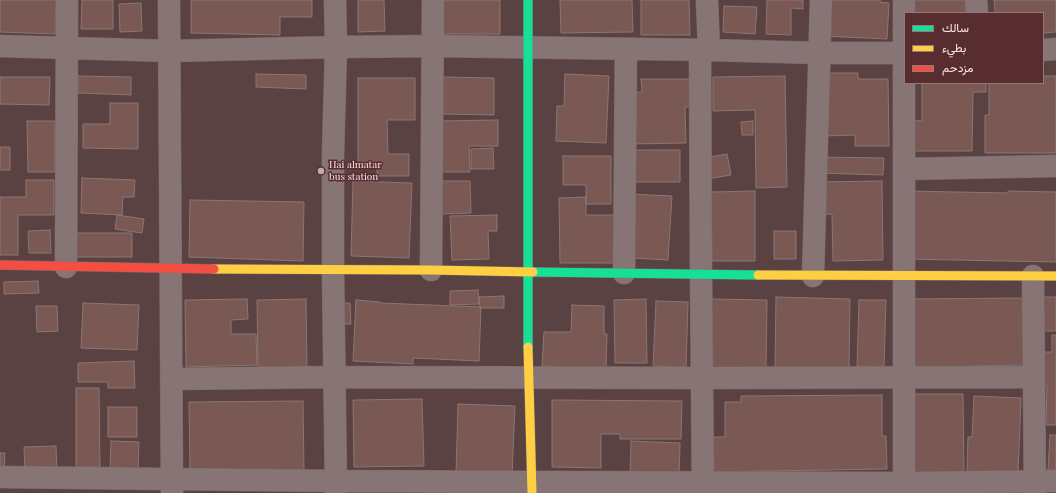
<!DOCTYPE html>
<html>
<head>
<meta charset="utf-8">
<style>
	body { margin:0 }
	#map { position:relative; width:1056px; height:493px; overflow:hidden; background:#5a4243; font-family:"Playfair Display",Vazirmatn,serif }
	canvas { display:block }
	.legend { position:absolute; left:904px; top:12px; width:140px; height:72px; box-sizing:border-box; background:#582d30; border:1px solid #9a7779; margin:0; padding:5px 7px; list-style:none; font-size:12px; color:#fce5e6 }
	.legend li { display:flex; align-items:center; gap:8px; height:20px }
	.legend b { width:20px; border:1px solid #9a7779 }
</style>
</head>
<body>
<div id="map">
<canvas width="1056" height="493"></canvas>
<ul class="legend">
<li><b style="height:5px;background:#16e098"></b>سالك</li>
<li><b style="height:5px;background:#ffcf43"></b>بطيء</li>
<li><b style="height:5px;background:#f24e42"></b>مزدحم</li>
</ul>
</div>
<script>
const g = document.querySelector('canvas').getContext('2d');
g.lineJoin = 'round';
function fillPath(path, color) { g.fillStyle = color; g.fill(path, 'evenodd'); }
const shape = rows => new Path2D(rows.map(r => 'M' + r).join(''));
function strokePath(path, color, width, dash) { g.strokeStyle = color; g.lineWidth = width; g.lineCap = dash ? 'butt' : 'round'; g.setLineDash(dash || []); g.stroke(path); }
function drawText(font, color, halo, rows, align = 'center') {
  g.font = font + ' "Playfair Display",serif'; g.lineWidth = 3; g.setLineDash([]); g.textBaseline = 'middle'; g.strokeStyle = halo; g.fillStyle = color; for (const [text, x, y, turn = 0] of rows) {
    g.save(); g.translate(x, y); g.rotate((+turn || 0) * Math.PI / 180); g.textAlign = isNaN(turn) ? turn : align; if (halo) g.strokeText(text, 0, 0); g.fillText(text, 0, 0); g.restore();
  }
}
const building = shape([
	[0,0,56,0,55,34,0,32,0,0],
	[82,0,113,0,113,29,81,29,82,0],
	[191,0,312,0,312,17,280,17,280,35,191,33,191,0],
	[358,0,384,0,385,31,358,32,358,0],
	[437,0,500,0,500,34,437,34,437,0],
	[560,0,632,0,633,32,561,33,560,0],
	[641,0,689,0,690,35,641,35,641,0],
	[767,0,803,0,803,9,791,8,791,35,766,34,767,0],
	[823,0,880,0,880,2,889,3,887,39,821,36,823,0],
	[907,0,967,0,966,13,906,13,907,0],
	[994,0,1056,0,1056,32,1043,33,1043,13,995,13,994,0],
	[141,3,142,31,120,32,119,4,141,3],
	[724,6,757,7,755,34,723,32,724,6],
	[823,73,858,73,858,79,888,79,889,146,855,146,855,135,824,136,823,73],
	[256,74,306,75,306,89,256,87,256,74],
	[565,74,609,76,606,143,556,141,557,106,564,106,565,74],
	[78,76,131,77,131,95,78,93,78,76],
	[785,76,787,187,756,188,755,110,713,111,713,77,785,76],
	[1043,76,1056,76,1056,153,985,153,985,115,989,115,989,83,1043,83,1043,76],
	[0,77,50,77,49,105,0,104,0,77],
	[443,77,494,78,494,115,443,114,443,77],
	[358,78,415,78,415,120,387,120,388,154,409,154,409,176,377,176,377,163,358,163,358,78],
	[641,79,690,79,690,107,685,107,686,143,630,144,629,93,642,92,641,79],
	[922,83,986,83,986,92,973,92,972,151,906,151,907,120,922,121,922,83],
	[110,103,138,103,138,149,83,148,83,124,110,124,110,103],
	[498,120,498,146,469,146,470,172,440,172,439,121,498,120],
	[27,121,55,121,55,172,28,172,27,121],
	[753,121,753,135,742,135,741,122,753,121],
	[0,147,10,147,10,170,0,170,0,147],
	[493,148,494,169,471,169,471,149,493,148],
	[631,150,680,150,680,182,631,182,631,150],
	[727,154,731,175,707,179,704,158,727,154],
	[563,156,611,156,611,204,586,204,586,185,563,185,563,156],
	[819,157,884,158,883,175,818,173,819,157],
	[82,178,135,180,134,197,123,197,122,215,81,213,82,178],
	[26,180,54,180,54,215,18,215,18,255,0,255,0,197,26,197,26,180],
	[353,181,412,183,409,258,351,256,353,181],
	[440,181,470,181,471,213,441,214,440,181],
	[882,181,883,260,833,261,832,214,819,215,819,182,882,181],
	[755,191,755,261,712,261,711,192,755,191],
	[905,191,1008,193,1008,191,1056,192,1056,262,904,259,905,191],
	[629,194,672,196,668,260,631,258,629,194],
	[586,197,586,215,614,215,615,263,560,263,559,198,586,197],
	[190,200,304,202,303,261,189,257,190,200],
	[117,215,144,219,142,233,115,229,117,215],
	[497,215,497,231,488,231,489,259,452,260,450,216,497,215],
	[50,230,51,253,29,253,28,231,50,230],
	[774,231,796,231,796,259,774,259,774,231],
	[76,233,132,233,132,257,76,257,76,233],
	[38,281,39,293,4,294,4,282,38,281],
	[478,290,479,304,450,305,450,291,478,290],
	[504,296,504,308,480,308,479,297,504,296],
	[776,297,850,299,849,369,775,367,776,297],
	[1039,297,1056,297,1056,331,1040,331,1039,297],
	[1024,298,1024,365,972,366,972,367,907,367,907,299,1024,298],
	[247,299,248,319,231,320,231,334,256,334,257,365,186,367,185,300,247,299],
	[306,299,307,367,258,367,257,300,306,299],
	[646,299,647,363,615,363,614,300,646,299],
	[710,299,767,300,766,369,709,368,710,299],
	[356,300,380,302,380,303,481,307,479,361,413,358,413,364,353,361,356,300],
	[859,300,886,300,884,367,857,366,859,300],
	[656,301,688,302,686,367,653,366,656,301],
	[83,303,139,305,137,350,81,348,83,303],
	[336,303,350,303,351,324,337,324,336,303],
	[572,305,604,306,604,334,607,334,606,369,542,366,544,332,571,332,572,305],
	[36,306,57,306,58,331,37,332,36,306],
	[1052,335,1056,335,1056,425,1046,425,1047,386,1042,386,1042,352,1052,352,1052,335],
	[134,361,135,388,108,388,108,382,78,382,78,363,134,361],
	[76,388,99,388,100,467,76,467,76,388],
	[906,394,963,394,964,474,906,474,906,394],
	[882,395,882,436,886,436,887,469,706,472,706,437,725,437,725,402,741,402,741,396,882,395],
	[974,396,1021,398,1018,474,967,472,968,437,972,437,974,396],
	[422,399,424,466,354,467,353,400,422,399],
	[552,400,682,401,681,439,620,439,620,434,601,434,601,468,552,467,552,400],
	[303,401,304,471,190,471,189,402,303,401],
	[458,404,515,406,512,475,456,474,458,404],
	[108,407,137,407,137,437,108,437,108,407],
	[1050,435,1056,435,1056,471,1048,471,1050,435],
	[111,441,139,442,138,469,110,468,111,441],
	[631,441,680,443,679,479,630,476,631,441],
	[56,446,57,472,25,473,24,447,56,446],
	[0,453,5,453,4,470,0,470,0,453]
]);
fillPath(building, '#7a5954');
strokePath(building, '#8a7673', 1);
const street = shape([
	[169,0,172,493],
	[335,0,336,47,333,155,333,270,336,493],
	[707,0,709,50],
	[976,0,977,13],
	[0,46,170,51,336,47,433,46,709,50,819,53,905,53],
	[700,50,701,275,703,493],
	[1043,50,1056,49],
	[904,169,1056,166],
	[66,267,67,0],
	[431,270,433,0],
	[624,273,626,49],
	[813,276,821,0],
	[1033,276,1035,493],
	[171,379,334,377,702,378,1034,377],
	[0,477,336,481,532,482,904,483,1056,481],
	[904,493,904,0]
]);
const fast = shape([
	[528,0,528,347],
	[533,272,758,275]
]);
const slow = shape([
	[214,269,431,270,533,272],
	[758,275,1056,276],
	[528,347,532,493]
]);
const jam = shape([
	[0,265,214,269]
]);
strokePath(street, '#776364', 23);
strokePath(fast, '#776364', 10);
strokePath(slow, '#776364', 10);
strokePath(jam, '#776364', 10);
strokePath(street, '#877475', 22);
strokePath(fast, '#16e098', 9);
strokePath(slow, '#ffcf43', 9);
strokePath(jam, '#f24e42', 9);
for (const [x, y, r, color] of [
	[321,171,4,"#c3acad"]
]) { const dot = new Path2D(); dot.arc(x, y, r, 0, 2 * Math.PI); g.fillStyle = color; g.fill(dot); strokePath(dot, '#582d30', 1.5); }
drawText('10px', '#fce5e6', '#582d30', [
	["Hai almatar",329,165],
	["bus station",329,177]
], 'left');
</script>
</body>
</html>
